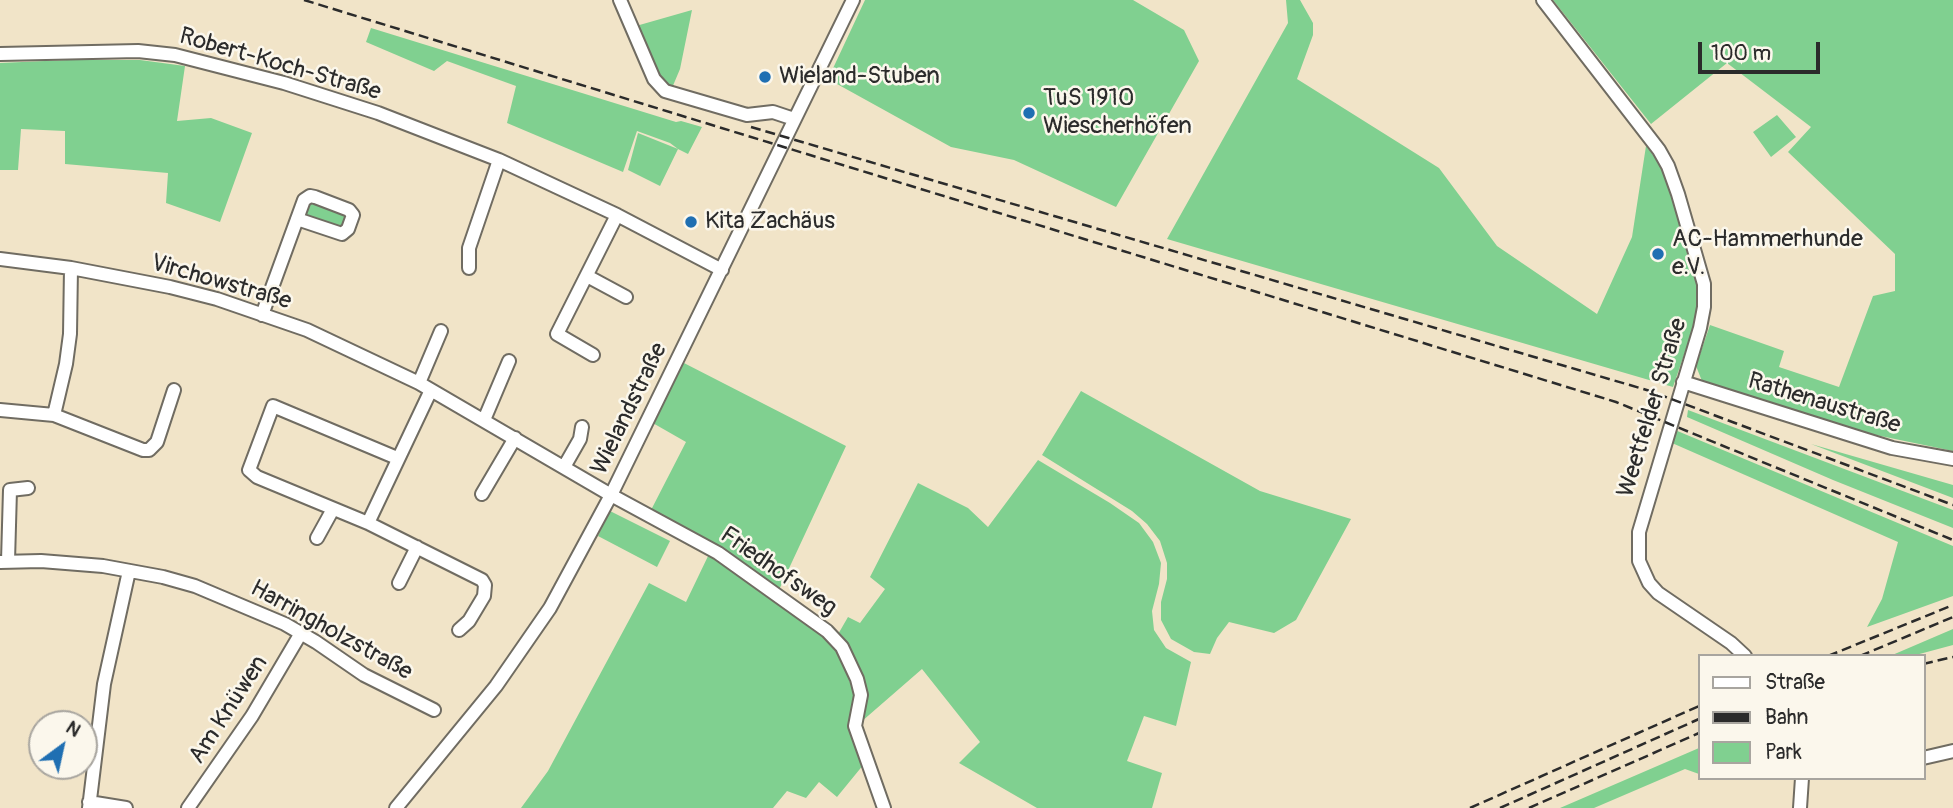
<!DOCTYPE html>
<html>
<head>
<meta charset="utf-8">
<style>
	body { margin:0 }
	#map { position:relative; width:1953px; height:808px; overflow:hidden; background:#f1e4c8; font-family:Pangolin,sans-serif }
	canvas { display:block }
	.legend { position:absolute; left:1698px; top:654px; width:228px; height:126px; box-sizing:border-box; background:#fbf7ec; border:2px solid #a8a59f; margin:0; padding:9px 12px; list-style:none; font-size:21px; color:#2b2b2b }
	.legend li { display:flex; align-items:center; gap:14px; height:35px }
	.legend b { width:35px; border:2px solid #a8a59f }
	.north { position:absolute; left:28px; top:710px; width:70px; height:70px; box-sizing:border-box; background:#fbf7ec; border:2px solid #a8a59f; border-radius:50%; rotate:33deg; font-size:19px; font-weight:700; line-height:28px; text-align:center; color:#2b2b2b }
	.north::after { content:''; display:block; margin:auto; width:24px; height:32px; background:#1f6fb2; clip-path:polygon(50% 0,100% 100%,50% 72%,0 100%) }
	.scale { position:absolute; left:1698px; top:42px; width:122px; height:32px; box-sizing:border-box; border:4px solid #2b2b2b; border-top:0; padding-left:9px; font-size:21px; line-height:24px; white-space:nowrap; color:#2b2b2b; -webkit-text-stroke:5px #fbf7ec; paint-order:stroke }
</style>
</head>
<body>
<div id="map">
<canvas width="1953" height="808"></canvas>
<ul class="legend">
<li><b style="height:9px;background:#fff"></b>Straße</li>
<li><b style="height:9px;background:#2b2b2b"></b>Bahn</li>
<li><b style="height:19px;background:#80d090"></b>Park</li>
</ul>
<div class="north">N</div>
<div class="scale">100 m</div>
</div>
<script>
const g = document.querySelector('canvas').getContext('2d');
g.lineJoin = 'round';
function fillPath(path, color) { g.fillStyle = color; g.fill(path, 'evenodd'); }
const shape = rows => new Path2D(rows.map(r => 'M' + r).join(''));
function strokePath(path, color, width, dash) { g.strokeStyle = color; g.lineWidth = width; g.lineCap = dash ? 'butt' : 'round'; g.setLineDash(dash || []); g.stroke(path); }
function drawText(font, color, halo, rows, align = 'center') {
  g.font = font + ' Pangolin,sans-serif'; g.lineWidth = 5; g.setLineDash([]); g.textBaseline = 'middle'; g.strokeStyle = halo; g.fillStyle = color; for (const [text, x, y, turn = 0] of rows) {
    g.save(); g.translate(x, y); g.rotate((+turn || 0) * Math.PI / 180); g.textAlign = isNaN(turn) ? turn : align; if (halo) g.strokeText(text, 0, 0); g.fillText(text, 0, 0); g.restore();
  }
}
fillPath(shape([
	[865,0,1133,0,1184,30,1199,61,1116,207,1014,160,951,147,828,79],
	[1286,0,1300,0,1313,23,1313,35,1297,79,1439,168,1497,246,1597,314,1632,237,1646,146,1665,170,1697,271,1700,308,1673,387,1167,239,1288,23],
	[1553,0,1953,0,1953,451,1866,433,1702,381,1696,366,1710,325,1784,351,1779,367,1839,387,1873,296,1895,291,1895,254,1788,152,1811,127,1727,63,1651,124],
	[692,10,680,69,672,88,664,84,656,71,636,26],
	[371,28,676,122,681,121,702,127,688,154,678,149,660,186,628,170,638,133,678,149,670,143,637,131,623,172,507,123,516,86,447,61,434,71,366,42],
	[67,60,140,60,185,66,177,121,211,118,252,133,220,222,166,203,168,173,65,164,65,131,21,129,18,170,0,170,0,63],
	[1777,115,1796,137,1771,157,1753,132],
	[309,201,344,212,348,216,345,229,304,217],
	[682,362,846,446,778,592,650,512,686,442,651,422],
	[1081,391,1260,491,1351,519,1296,620,1274,633,1229,622,1217,638,1210,654,1194,652,1171,639,1161,620,1161,602,1167,579,1167,563,1160,541,1147,524,1132,511,1042,455],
	[1688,410,1953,510,1953,528,1833,480,1687,417],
	[1675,430,1953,546,1953,596,1867,627,1882,599,1898,542,1672,443],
	[1811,444,1953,485,1953,498,1903,479],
	[1038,460,1110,503,1139,523,1153,542,1161,563,1159,584,1152,611,1154,630,1166,648,1191,662,1176,726,1144,716,1127,761,1162,773,1152,808,1037,808,959,763,980,742,922,669,861,722,865,702,837,636,848,617,860,623,885,589,870,577,918,483,968,508,988,527],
	[610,511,670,541,657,567,598,536],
	[710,552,835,642,857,701,864,764,837,797,819,782,806,798,787,791,773,808,521,808,548,771,649,583,686,602],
	[1953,629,1953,645,1912,656,1890,656],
	[1699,748,1699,774,1685,769,1594,808,1560,808]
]), '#80d090');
const minor = shape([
	[620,0,654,79,665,91,747,115,773,112,794,119],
	[1543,0,1659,150,1668,166,1678,194,1704,284,1704,307,1700,328,1639,532,1639,561,1649,583,1658,593,1731,643,1745,656],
	[0,54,138,51,175,55,284,83,378,113,499,160,617,215,722,270],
	[0,259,71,268,170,287,217,299,307,330,419,383,611,495,718,553,827,631,842,647,857,679,861,695,855,726,884,808],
	[469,268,469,248,499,160],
	[587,276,626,297],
	[262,315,304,200,310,196,315,197,349,210,353,215,348,229,342,234,297,219],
	[593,355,557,334,617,215],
	[1683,382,1892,448,1953,459],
	[419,383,441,331],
	[431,390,368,523,482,580,485,585,484,596,469,621,459,630],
	[0,410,54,415,143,450,149,450,157,442,174,390],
	[54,415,66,364,70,334,71,268],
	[484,420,509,361],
	[564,467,580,439,582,427],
	[482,494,515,438],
	[368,523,257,477,249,470,273,406,397,458],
	[317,538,333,509],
	[8,561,10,490,28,488],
	[0,562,41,561,103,566,163,577,195,586,285,624,316,642,364,675,434,710],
	[399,583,417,547],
	[1923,758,1953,751],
	[89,802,126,808],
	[89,808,104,684,129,571],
	[188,808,252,716,301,633],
	[396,808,496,686,550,608,611,495,853,0],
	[1800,808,1802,778]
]);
strokePath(minor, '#706c62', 16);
strokePath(minor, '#fff', 12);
strokePath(shape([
	[304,0,1616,402,1953,540],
	[751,127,1650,391,1953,505],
	[1828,656,1953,605],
	[1860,656,1953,617],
	[1923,664,1953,657],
	[1470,808,1699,706],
	[1500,808,1699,719],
	[1529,808,1699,733]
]), '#2b2b2b', 2.5, [10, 5]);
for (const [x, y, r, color] of [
	[765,77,7,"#1f6fb2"],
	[1029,113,7,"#1f6fb2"],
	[691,222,7,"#1f6fb2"],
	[1658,254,7,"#1f6fb2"]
]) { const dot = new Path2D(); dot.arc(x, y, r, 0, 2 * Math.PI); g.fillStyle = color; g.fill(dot); strokePath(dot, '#fbf7ec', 2.5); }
drawText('24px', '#2b2b2b', '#fbf7ec', [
	["Robert-Koch-Straße",280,65,16],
	["Virchowstraße",221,283,16],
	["Rathenaustraße",1824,404,17],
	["Weetfelder Straße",1653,408,-73],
	["Wielandstraße",630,409,-64],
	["Friedhofsweg",778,572,35],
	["Harringholzstraße",331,631,29],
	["Am Knüwen",229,710,-57]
]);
drawText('24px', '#2b2b2b', '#fbf7ec', [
	["Wieland-Stuben",779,77],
	["TuS 1910",1043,99],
	["Wiescherhöfen",1043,127],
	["Kita Zachäus",705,222],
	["AC-Hammerhunde",1672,240],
	["e.V.",1672,268]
], 'left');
</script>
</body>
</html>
